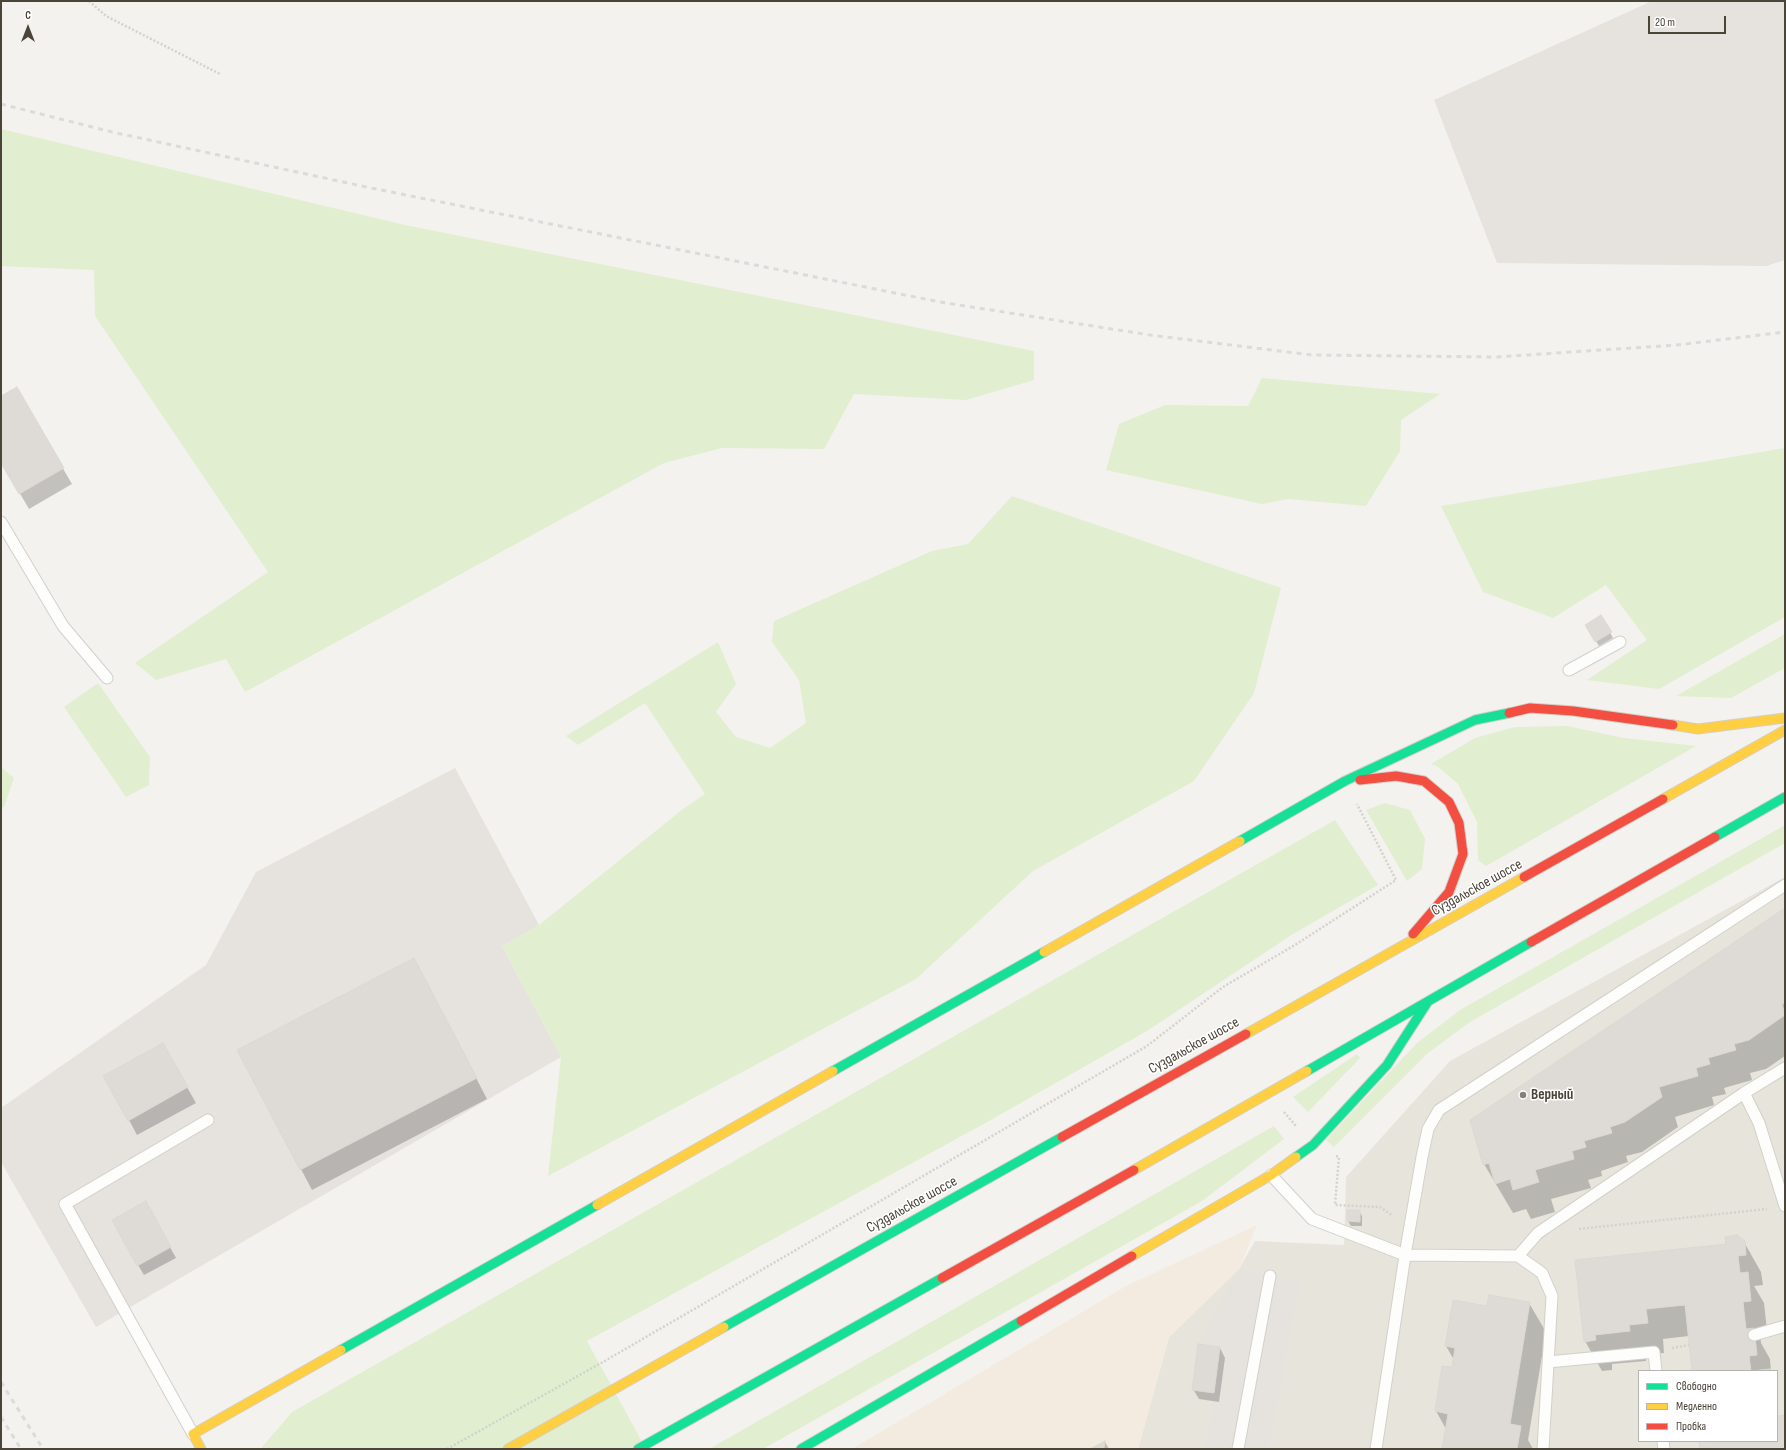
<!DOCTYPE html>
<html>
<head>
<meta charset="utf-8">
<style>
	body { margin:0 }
	#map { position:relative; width:1786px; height:1450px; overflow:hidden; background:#f4f2ee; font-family:"Sofia Sans Condensed",sans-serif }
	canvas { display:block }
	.frame { position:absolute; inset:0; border:2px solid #4b4439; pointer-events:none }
	.legend { position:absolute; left:1638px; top:1370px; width:140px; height:72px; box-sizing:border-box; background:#fff; border:1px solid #b7b4b0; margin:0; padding:5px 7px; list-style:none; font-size:12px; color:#4b4439 }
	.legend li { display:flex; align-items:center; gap:8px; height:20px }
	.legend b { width:20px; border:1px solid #b7b4b0 }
	.north { position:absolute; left:8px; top:8px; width:40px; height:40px; -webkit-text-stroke:3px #fff; paint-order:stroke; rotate:0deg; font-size:11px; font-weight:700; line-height:16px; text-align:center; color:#4b4439 }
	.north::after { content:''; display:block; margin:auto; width:14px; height:18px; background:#4b4439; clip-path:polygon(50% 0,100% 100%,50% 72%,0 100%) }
	.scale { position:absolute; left:1648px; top:16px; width:78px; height:18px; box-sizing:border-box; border:2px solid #4b4439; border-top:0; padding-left:5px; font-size:12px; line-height:14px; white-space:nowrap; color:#4b4439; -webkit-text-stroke:3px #fff; paint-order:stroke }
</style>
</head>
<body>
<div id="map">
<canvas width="1786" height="1450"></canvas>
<div class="frame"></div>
<ul class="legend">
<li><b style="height:5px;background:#16e098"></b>Свободно</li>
<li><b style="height:5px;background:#ffcf43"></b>Медленно</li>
<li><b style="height:5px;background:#f24e42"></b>Пробка</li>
</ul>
<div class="north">С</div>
<div class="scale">20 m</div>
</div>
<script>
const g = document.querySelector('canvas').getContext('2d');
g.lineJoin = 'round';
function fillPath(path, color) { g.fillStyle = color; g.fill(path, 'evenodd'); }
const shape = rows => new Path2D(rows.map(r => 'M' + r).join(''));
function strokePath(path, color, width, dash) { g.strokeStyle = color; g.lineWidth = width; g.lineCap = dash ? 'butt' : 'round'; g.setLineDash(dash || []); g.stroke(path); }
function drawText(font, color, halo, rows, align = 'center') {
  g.font = font + ' "Sofia Sans Condensed",sans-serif'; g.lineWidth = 3; g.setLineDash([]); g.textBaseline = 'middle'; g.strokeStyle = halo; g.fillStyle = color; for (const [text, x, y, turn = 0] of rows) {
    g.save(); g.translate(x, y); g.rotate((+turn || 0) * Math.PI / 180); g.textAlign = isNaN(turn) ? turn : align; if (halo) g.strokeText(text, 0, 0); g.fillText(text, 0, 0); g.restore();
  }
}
fillPath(shape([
	[1785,877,1785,1449,1138,1449,1169,1337,1239,1269,1255,1241,1344,1245,1346,1177,1450,1061],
	[1639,1371,1777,1371,1777,1441,1639,1441]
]), '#e7e4dc');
fillPath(shape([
	[1257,1225,1239,1269,1169,1337,1138,1449,852,1449,1126,1286]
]), '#f3ebdf');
fillPath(shape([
	[1652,1,1785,1,1785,260,1766,266,1497,263,1434,100],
	[455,768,539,925,502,946,561,1057,96,1327,1,1162,1,1108,206,965,256,872]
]), '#e6e2de');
fillPath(shape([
	[1,129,405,225,1034,351,1034,380,966,400,854,394,824,449,722,448,664,463,245,692,226,659,156,680,135,663,268,572,95,316,94,270,1,266],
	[1262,378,1440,394,1401,420,1400,451,1366,506,1288,499,1262,504,1106,470,1119,424,1165,405,1248,406],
	[1785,448,1785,617,1659,689,1587,680,1647,640,1606,585,1553,618,1483,592,1441,506],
	[1012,496,1281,588,1254,693,1194,781,1033,871,916,979,548,1176,561,1057,502,946,539,925,683,809,705,794,645,703,578,745,566,736,718,642,736,684,716,712,736,737,770,748,806,723,799,680,772,642,774,621,932,551,968,544],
	[1785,634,1785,668,1731,698,1676,696],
	[98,683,150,757,149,785,126,797,64,707],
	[1567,726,1624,738,1696,746,1486,866,1478,860,1477,822,1458,784,1437,766,1431,764,1475,738,1515,727],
	[1,767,14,778,4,807,1,808],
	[1385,803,1410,810,1425,839,1422,869,1407,881,1366,810],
	[1335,820,1378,885,1293,934,1147,1031,989,1121,587,1341,646,1449,262,1449,262,1447,292,1412],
	[1785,825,1785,843,1470,1022,1428,1053,1334,1147,1326,1140,1417,1043,1460,1010],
	[1357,1054,1360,1058,1308,1112,1293,1097],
	[1274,1126,1284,1139,1202,1201,763,1449,709,1449]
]), '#e1eecf');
fillPath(shape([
	[1239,1269,1300,1282,1269,1449,1206,1449,1220,1347,1198,1344]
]), '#e6e3df');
fillPath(shape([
	[16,388,72,484,29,509,1,461,1,397],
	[1601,616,1613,638,1599,646,1586,625],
	[1785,910,1785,1056,1766,1069,1750,1073,1752,1080,1724,1088,1726,1094,1712,1097,1714,1105,1675,1117,1678,1127,1642,1152,1626,1156,1628,1162,1601,1171,1602,1176,1588,1180,1591,1188,1551,1199,1555,1212,1531,1219,1526,1209,1513,1213,1484,1164],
	[425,980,487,1099,312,1190,239,1051],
	[171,1059,196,1103,137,1135,129,1120],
	[1359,1211,1362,1216,1362,1226,1351,1226,1348,1221],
	[151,1213,176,1258,144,1275,138,1265],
	[1744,1242,1761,1272,1763,1285,1754,1286,1764,1303,1767,1330,1760,1331,1761,1343,1770,1359,1771,1371,1693,1371,1689,1336,1663,1339,1664,1353,1646,1354,1646,1361,1612,1364,1612,1370,1602,1371,1585,1341,1727,1244],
	[1529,1303,1546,1332,1528,1440,1533,1449,1443,1449,1446,1429,1436,1411,1452,1368,1454,1360,1446,1346,1488,1307],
	[1220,1348,1225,1358,1219,1402,1199,1399,1193,1389],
	[1105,1442,1109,1449,1092,1449]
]), '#0003');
const building = shape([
	[17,387,64,468,19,494,1,463,1,396,17,387],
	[1601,615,1612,632,1595,642,1585,625,1601,615],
	[1785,908,1785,1003,1782,1004,1785,1015,1749,1040,1734,1044,1736,1050,1708,1058,1710,1064,1696,1068,1698,1076,1659,1087,1662,1097,1625,1122,1610,1127,1612,1133,1584,1141,1586,1147,1572,1151,1574,1159,1535,1170,1539,1182,1513,1190,1510,1179,1495,1184,1489,1163,1483,1165,1470,1120,1785,908],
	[414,958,477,1078,300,1170,237,1050,414,958],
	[163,1043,188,1087,128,1121,103,1076,163,1043],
	[146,1201,171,1247,137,1266,112,1220,146,1201],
	[1347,1210,1360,1210,1360,1222,1347,1221,1347,1210],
	[1737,1235,1745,1241,1746,1255,1738,1256,1740,1273,1748,1272,1751,1301,1743,1302,1746,1329,1754,1328,1757,1355,1749,1356,1751,1371,1692,1371,1685,1305,1646,1309,1648,1323,1629,1325,1630,1331,1595,1335,1596,1340,1584,1342,1575,1260,1726,1244,1725,1237,1737,1235],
	[1489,1295,1530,1302,1510,1424,1521,1426,1517,1449,1442,1449,1448,1414,1435,1411,1442,1366,1452,1367,1455,1348,1445,1346,1453,1300,1487,1306,1489,1295],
	[1198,1344,1220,1347,1214,1393,1192,1390,1198,1344],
	[1770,1369,1771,1371,1751,1371,1770,1369],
	[1785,1415,1785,1449,1700,1449,1699,1441,1777,1441,1777,1416,1785,1415],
	[1105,1441,1104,1449,1090,1449,1105,1441]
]);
fillPath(building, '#dedbd6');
strokePath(building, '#dcd9d4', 1);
const lane = shape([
	[1,522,63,626,107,678],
	[1569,670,1620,642],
	[1744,1093,1759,1123,1785,1206],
	[1271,1175,1312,1219,1405,1255,1518,1256,1542,1273,1552,1296,1543,1449],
	[1518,1256,1538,1233,1744,1093,1785,1068],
	[1754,1335,1785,1326],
	[1548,1362,1654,1352,1656,1371],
	[193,1434,65,1204,208,1120],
	[1663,1441,1664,1449],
	[1238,1449,1270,1276],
	[1376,1449,1405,1255,1422,1157,1428,1129,1439,1110,1785,885]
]);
const fast = shape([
	[1715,837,1785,797],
	[1240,841,1345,781,1475,720,1509,713],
	[833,1071,1044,952],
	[1307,1071,1531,942],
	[1296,1157,1313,1145,1387,1065,1427,1003],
	[724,1327,1062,1137],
	[341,1350,597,1205],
	[638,1449,942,1278],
	[801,1449,1021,1321]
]);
const slow = shape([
	[1673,725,1698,729,1785,718],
	[1663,799,1785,730],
	[1044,952,1240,841],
	[1246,1034,1524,877],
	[1134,1170,1307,1071],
	[597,1205,833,1071],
	[1132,1256,1271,1175,1296,1157],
	[201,1449,193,1434,341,1350],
	[508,1449,724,1327]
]);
const jam = shape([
	[1509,713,1530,708,1573,711,1673,725],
	[1360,780,1396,776,1424,781,1449,802,1459,823,1463,854,1449,892,1413,934],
	[1524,877,1663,799],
	[1531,942,1715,837],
	[1062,1137,1246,1034],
	[942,1278,1134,1170],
	[1021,1321,1132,1256]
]);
strokePath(lane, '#d2d0cb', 13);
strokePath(fast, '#d3cfc5', 11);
strokePath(slow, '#d3cfc5', 11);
strokePath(jam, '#d3cfc5', 11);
strokePath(shape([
	[89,1,106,16,220,74],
	[1284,1112,1296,1126],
	[1336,1156,1339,1157,1335,1205,1380,1207,1393,1216],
	[1579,1229,1767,1209],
	[1672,1348,1689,1345],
	[447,1449,603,1362,1147,1046,1223,987,1295,945,1396,880,1357,804]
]), '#d3d2cc', 2.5, [2, 2]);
strokePath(lane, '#fdfdfc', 11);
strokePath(fast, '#16e098', 9);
strokePath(slow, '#ffcf43', 9);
strokePath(jam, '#f24e42', 9);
strokePath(shape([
	[1,104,112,132,371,188,940,302,1150,335,1312,355,1496,357,1677,345,1785,332],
	[1,1382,43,1449],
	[1,1417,21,1449]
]), '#dbdbda', 3, [5, 5]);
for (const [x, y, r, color] of [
	[1523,1095,4,"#868178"]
]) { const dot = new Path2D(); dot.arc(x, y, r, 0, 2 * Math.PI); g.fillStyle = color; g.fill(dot); strokePath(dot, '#fff', 1.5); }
drawText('15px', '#4b4439', '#fff', [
	["Суздальское шоссе",1477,888,-29],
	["Суздальское шоссе",1194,1046,-29],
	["Суздальское шоссе",912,1205,-29]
]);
drawText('bold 15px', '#4b4439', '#fff', [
	["Верный",1531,1095]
], 'left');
</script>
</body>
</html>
